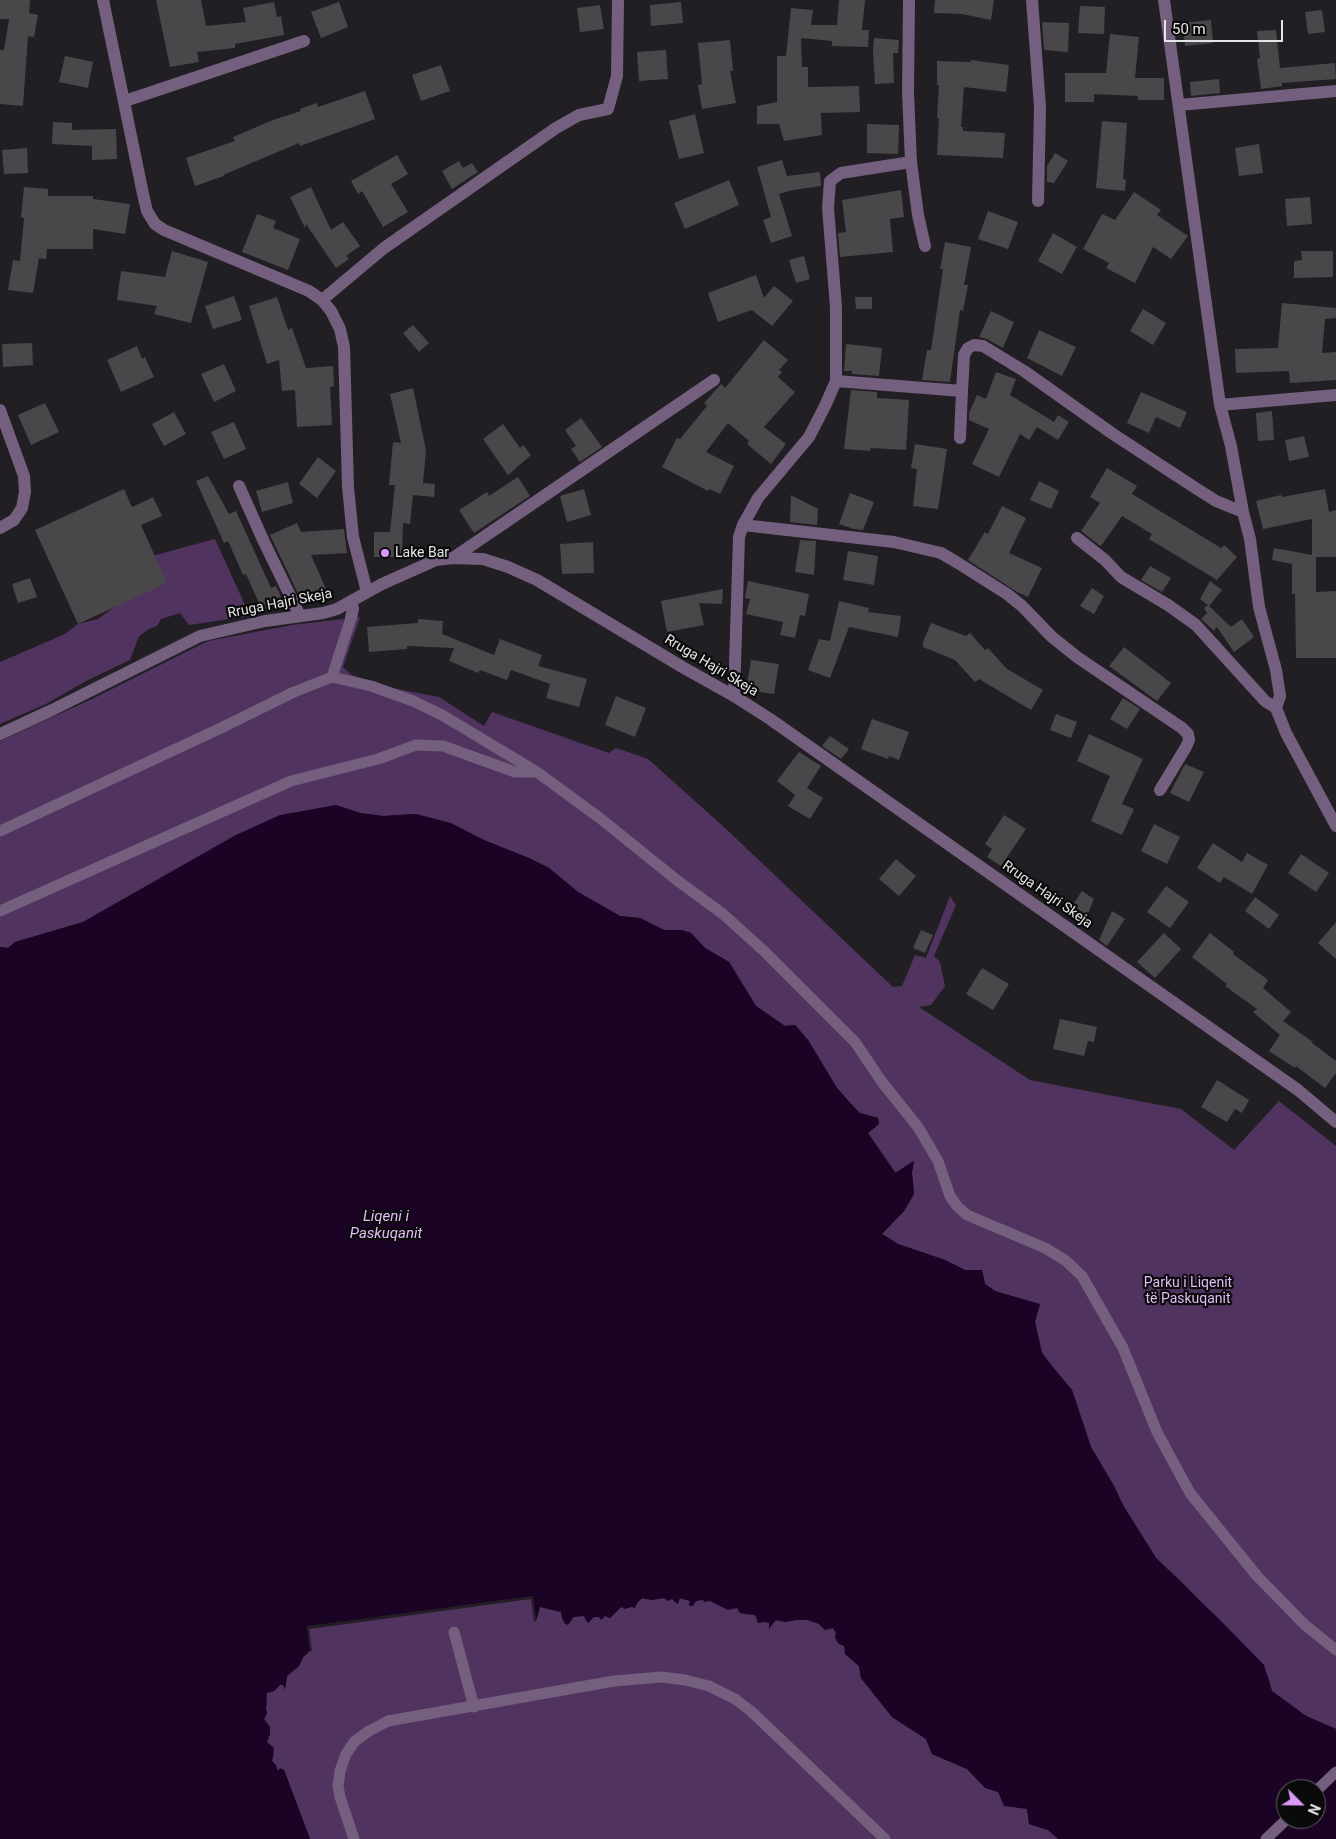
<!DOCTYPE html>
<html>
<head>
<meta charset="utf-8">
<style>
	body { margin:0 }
	#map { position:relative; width:1336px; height:1839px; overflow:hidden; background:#211f23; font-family:Roboto,sans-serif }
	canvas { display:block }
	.north { position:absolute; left:1276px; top:1779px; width:50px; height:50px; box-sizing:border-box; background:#0a0a0b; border:1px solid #626163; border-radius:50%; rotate:113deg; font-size:14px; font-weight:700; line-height:20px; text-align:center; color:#e5e4e6 }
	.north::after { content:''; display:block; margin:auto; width:18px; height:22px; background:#d99af7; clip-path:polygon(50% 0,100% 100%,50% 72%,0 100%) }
	.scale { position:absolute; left:1164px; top:20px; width:119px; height:22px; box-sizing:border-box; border:2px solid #e5e4e6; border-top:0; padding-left:6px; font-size:15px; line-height:18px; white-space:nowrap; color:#e5e4e6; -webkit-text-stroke:4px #0a0a0b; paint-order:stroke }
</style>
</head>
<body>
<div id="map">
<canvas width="1336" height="1839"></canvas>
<div class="north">N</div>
<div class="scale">50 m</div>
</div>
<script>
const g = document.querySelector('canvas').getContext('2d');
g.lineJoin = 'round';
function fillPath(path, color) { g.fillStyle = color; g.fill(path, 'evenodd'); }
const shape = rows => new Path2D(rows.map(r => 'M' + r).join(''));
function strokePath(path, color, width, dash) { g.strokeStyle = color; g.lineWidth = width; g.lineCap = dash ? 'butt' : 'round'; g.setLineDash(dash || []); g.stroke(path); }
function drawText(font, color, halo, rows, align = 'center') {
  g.font = font + ' Roboto,sans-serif'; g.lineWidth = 4.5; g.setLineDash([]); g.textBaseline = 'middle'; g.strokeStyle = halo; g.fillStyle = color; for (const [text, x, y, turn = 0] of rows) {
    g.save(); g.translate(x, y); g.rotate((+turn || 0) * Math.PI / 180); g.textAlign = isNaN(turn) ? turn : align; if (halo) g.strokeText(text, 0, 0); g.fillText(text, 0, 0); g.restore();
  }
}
fillPath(shape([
	[215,539,250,616,189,625,180,613,161,619,157,626,149,629,139,636,130,660,86,681,46,704,0,724,0,662,65,634,78,624,98,619,151,580,152,556],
	[360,617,343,667,352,675,392,688,439,697,484,726,492,712,609,753,616,748,648,759,725,828,893,987,902,986,915,955,926,958,950,896,956,905,934,956,940,962,945,986,931,1005,919,1007,1030,1080,1181,1109,1234,1150,1279,1101,1336,1146,1336,1729,1306,1716,1272,1691,1268,1677,1186,1586,1156,1558,1123,1505,1114,1486,1091,1447,1072,1390,1052,1366,1042,1353,1035,1322,1010,1296,995,1291,985,1284,982,1270,965,1270,945,1260,898,1244,882,1234,904,1211,914,1194,912,1173,913,1161,896,1173,868,1133,879,1124,878,1118,860,1113,853,1106,837,1088,808,1040,795,1025,785,1026,756,1006,729,962,705,948,691,933,682,930,664,930,640,918,620,916,578,892,549,868,529,858,416,814,383,816,360,813,336,805,236,835,83,922,15,942,8,948,0,947,0,741,92,699,208,641,292,625],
	[533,1596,537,1618,540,1607,561,1612,562,1619,571,1622,573,1617,579,1616,584,1616,586,1621,594,1617,605,1616,610,1618,621,1607,637,1603,642,1598,651,1600,664,1598,672,1599,677,1604,679,1598,690,1601,689,1606,696,1601,703,1599,710,1601,728,1609,737,1607,740,1613,755,1615,769,1623,769,1627,775,1620,785,1622,796,1620,808,1620,833,1628,836,1633,835,1638,839,1644,845,1646,845,1654,859,1666,861,1678,892,1717,926,1739,932,1754,967,1769,985,1787,998,1792,1027,1809,1029,1824,1048,1830,1058,1839,310,1839,284,1770,278,1771,272,1761,274,1754,267,1742,270,1727,264,1719,267,1713,266,1709,267,1693,274,1691,281,1684,284,1686,285,1689,287,1676,299,1666,303,1657,310,1651,307,1626]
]), '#51335f');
fillPath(shape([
	[336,805,360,813,383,816,416,814,451,823,484,840,529,858,549,868,578,892,620,916,640,918,664,930,682,930,691,933,705,948,729,962,756,1006,785,1026,795,1025,808,1040,837,1088,853,1106,860,1113,878,1118,879,1124,868,1133,895,1173,914,1161,912,1173,914,1194,904,1211,882,1234,898,1244,945,1260,965,1270,982,1270,985,1284,995,1291,1040,1304,1035,1322,1042,1353,1052,1366,1072,1390,1091,1447,1114,1486,1123,1505,1156,1558,1222,1622,1264,1665,1272,1691,1306,1716,1336,1729,1336,1839,1058,1839,1048,1830,1029,1824,1027,1809,1004,1806,998,1792,985,1788,967,1769,932,1754,926,1739,892,1717,861,1678,859,1666,845,1654,844,1646,839,1644,835,1638,836,1633,833,1628,825,1630,819,1624,808,1620,796,1620,785,1622,776,1620,769,1629,769,1623,765,1622,758,1623,755,1615,740,1613,737,1608,728,1610,710,1601,704,1602,703,1600,696,1601,693,1606,689,1606,690,1601,680,1598,678,1604,672,1599,668,1601,664,1598,651,1600,642,1598,637,1603,635,1608,631,1607,625,1609,621,1607,610,1618,605,1616,601,1620,599,1617,594,1617,588,1623,584,1616,573,1617,568,1625,564,1623,561,1612,540,1607,536,1621,533,1596,307,1627,310,1651,303,1657,299,1666,287,1676,285,1690,284,1686,281,1684,274,1691,267,1693,266,1709,267,1713,264,1719,270,1727,270,1734,267,1742,274,1748,272,1761,276,1765,278,1771,280,1768,284,1770,310,1839,0,1839,0,947,8,948,15,942,83,922,236,835,280,815],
	[1286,1789,1316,1789,1316,1819,1286,1819]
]), '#1b0325');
fillPath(shape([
	[533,1596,536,1621,534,1621,531,1599,309,1629,312,1651,310,1651,307,1626]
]), '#211f23');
fillPath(shape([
	[0,0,30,0,29,13,38,15,34,37,28,36,23,106,0,104,0,50,4,50,9,19,0,19],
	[156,0,201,0,206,26,246,22,243,8,274,2,277,17,281,16,284,35,235,44,235,48,197,52,199,62,170,67],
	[839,0,865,0,862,30,869,30,868,47,832,46,832,41,801,38,802,67,808,67,808,87,859,86,860,112,821,113,822,135,784,141,779,124,757,124,757,106,777,102,777,56,786,56,791,8,813,10,811,25,837,25],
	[935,0,994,0,991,20,962,14,934,13],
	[339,2,348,27,321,38,311,12],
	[681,2,683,23,651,26,650,5],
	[600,5,604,29,580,32,577,8],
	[1080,6,1105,7,1104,34,1078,33],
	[1322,10,1325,32,1308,34,1305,12],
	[1211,20,1213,43,1185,46,1183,23],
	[1042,22,1069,23,1068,52,1044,50],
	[1276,30,1280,68,1335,63,1336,79,1282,83,1282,86,1261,89,1257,59,1260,58,1257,31],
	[1110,34,1139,37,1135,78,1164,78,1164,100,1138,100,1138,96,1094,94,1094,102,1065,102,1065,73,1106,73],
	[874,38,899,40,898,53,893,53,894,83,875,84,873,52],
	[730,40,733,71,730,71,736,103,702,109,698,85,702,84,698,43],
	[666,50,668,79,639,81,637,52],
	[65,56,93,62,88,88,59,82],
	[971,60,1009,65,1006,92,964,87,961,127,963,127,963,131,1005,133,1003,158,937,155,939,118,937,118,939,85,937,85,937,61,971,62],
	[441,65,450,91,421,101,412,75],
	[1219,79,1220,93,1191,96,1190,82],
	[365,91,375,119,300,146,299,143,223,175,224,176,195,186,186,158,235,141,233,137,273,120,301,111,300,109,317,103,318,107],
	[695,114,704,153,679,159,669,121],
	[1102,121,1127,123,1123,179,1126,180,1125,191,1096,188],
	[53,122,72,123,72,130,116,129,117,159,92,160,92,146,52,144],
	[867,124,899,125,898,154,867,153],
	[1259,144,1263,173,1239,176,1235,148],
	[27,148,28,173,4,174,2,150],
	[1055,153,1068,161,1054,183,1047,182,1047,166],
	[397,155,408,174,391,184,408,212,383,227,362,191,358,194,351,181],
	[782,160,787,176,820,172,821,186,793,190,779,194,792,236,771,243,763,220,771,217,757,167],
	[459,161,463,168,472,163,478,172,452,189,442,171],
	[729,180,739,205,685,229,674,203],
	[24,187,48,189,48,196,93,196,93,199,130,204,125,234,93,229,93,249,47,249,46,259,39,258,33,293,8,290,13,260,20,261,24,218,21,217],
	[311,187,331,230,343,222,360,246,346,256,349,259,336,268,306,224,305,228,290,197],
	[901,190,904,217,890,219,893,252,840,257,838,233,846,232,842,200],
	[1134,192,1161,210,1157,215,1188,236,1171,259,1153,247,1135,283,1106,268,1109,263,1083,249,1102,214,1115,220],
	[1310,197,1312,224,1287,226,1285,199],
	[988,211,1018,222,1008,249,978,239],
	[257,214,276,221,273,228,300,239,288,270,242,252],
	[1053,233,1077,247,1062,274,1038,261],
	[945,242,971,247,964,285,968,285,963,311,960,310,950,382,922,380,927,350,931,350,943,269,940,269],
	[172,251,208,262,191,323,154,314,157,306,117,300,121,271,165,277],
	[1301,251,1333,251,1333,277,1294,278,1294,261,1302,260],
	[804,256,810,279,796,283,789,260],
	[756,275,764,298,774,286,793,301,772,326,752,310,718,322,708,293],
	[234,296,242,320,213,329,205,306],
	[277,297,288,330,292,328,306,368,333,366,334,386,330,387,332,425,297,427,295,390,282,391,279,360,267,364,249,306],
	[855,297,872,297,872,309,856,309],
	[1282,303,1336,308,1336,318,1325,319,1322,353,1336,352,1336,380,1290,383,1289,371,1236,373,1235,349,1278,348],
	[1143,309,1166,323,1153,345,1130,331],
	[991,311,1014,322,1003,348,987,339,979,337],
	[413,325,429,343,419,352,403,333],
	[1039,330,1076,347,1062,376,1027,358],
	[764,340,788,360,779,370,782,372,778,377,795,392,764,427,786,444,771,464,747,444,749,441,728,423,706,452,734,466,720,494,709,489,708,491,662,467,677,438,680,439,707,406,704,403,721,384,725,388],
	[32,343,33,365,3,367,2,344],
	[846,344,882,348,879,376,852,374,852,371,844,371],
	[137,346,142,359,145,357,154,377,121,392,107,360],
	[224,364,236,391,214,402,201,374],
	[996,372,1016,379,1010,395,1054,422,1058,415,1069,422,1058,440,1037,427,1029,440,1020,434,999,477,972,464,989,429,969,420,969,413,977,395,986,399],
	[413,388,426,450,423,483,435,484,434,497,413,495,410,524,403,523,402,557,374,557,374,532,390,532,395,485,389,485,393,442,401,443,390,394],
	[851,390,877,392,877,398,909,400,906,450,871,448,870,451,844,449],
	[1141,392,1187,412,1180,428,1156,417,1149,433,1127,423],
	[45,403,59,432,31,445,18,415],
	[1272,411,1274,440,1258,441,1256,413],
	[174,412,186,434,164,446,152,424],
	[581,418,602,447,580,462,571,449,576,446,565,430],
	[234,422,246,449,224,459,211,432],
	[503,424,520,448,523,445,531,455,508,475,483,439],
	[1304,436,1309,457,1289,461,1285,440],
	[915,444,947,449,938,509,913,506,917,469,911,468],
	[318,457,336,471,317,498,299,484],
	[1107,468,1137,486,1132,494,1221,548,1224,545,1237,557,1217,580,1149,539,1152,534,1122,516,1101,546,1099,545,1081,531,1100,503,1090,497],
	[208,476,229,514,236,511,271,588,276,586,283,601,262,610,246,574,243,575,228,541,224,543,196,481],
	[518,477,530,496,474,533,459,510,487,492,489,496],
	[1039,481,1059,491,1051,509,1030,500],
	[288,482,293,503,262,512,256,491],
	[124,489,132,507,153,497,162,516,141,525,167,583,78,624,35,530],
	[584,489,591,515,567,522,560,496],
	[1325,489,1329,512,1336,510,1336,557,1316,557,1316,592,1336,591,1336,658,1296,658,1295,594,1292,594,1292,564,1272,560,1274,548,1312,555,1312,519,1263,529,1256,501,1281,495,1282,497],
	[850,493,874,502,863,530,854,529,839,524],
	[791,495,818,509,817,525,790,522],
	[1002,506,1026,518,1009,553,1042,568,1028,597,1017,592,968,560,985,532,988,534],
	[297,523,301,532,344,529,347,553,311,555,326,589,301,600,270,535],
	[800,540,816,541,814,575,795,572],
	[593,542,594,573,562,574,560,544],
	[848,551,878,556,874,585,843,580],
	[1150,566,1171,578,1162,592,1141,580],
	[30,578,37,597,18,603,12,584],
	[748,581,809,594,805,616,800,615,795,638,780,635,783,622,746,614,750,599,745,598],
	[1210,581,1222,590,1209,606,1231,627,1242,619,1254,637,1234,652,1217,627,1214,631,1201,619,1207,613,1204,608,1208,605,1200,599],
	[1092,588,1104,596,1094,614,1080,606],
	[723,589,722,604,699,603,704,625,667,632,661,601],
	[839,601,869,608,868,612,901,616,898,637,849,627,830,678,808,670,819,639,830,641],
	[418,619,443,621,442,634,494,655,500,639,542,655,538,666,587,679,579,707,546,698,550,684,511,670,507,680,480,670,478,673,449,661,454,648,407,646,407,649,369,652,367,627,418,623],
	[931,623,966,636,970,633,985,650,988,648,1007,669,1043,690,1031,710,979,679,975,682,955,660,923,647,923,642],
	[1124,647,1171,683,1157,701,1109,666],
	[751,660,779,664,774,694,746,690],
	[616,696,646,708,635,737,605,725],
	[1123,698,1140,709,1127,729,1110,719],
	[1056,714,1077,722,1071,738,1050,730],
	[872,719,909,732,899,760,889,756,888,759,861,749],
	[1089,734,1143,759,1122,804,1134,809,1122,835,1091,821,1110,776,1077,761],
	[830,736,849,749,841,759,822,746],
	[799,752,821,766,807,788,823,798,810,819,788,806,795,795,777,781],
	[1185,764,1204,772,1189,802,1170,793],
	[1004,815,1026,829,1001,866,987,857,992,849,985,844],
	[1154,824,1180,837,1167,864,1141,851],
	[1213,843,1242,862,1247,853,1268,865,1252,894,1224,877,1220,883,1197,868],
	[1301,854,1329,873,1316,892,1288,873],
	[896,859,916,876,899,896,879,879],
	[1166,886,1189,902,1170,928,1147,912],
	[1082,891,1094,899,1084,923,1068,912],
	[1255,897,1279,915,1269,929,1245,911],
	[1112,911,1125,919,1107,946,1099,940],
	[1336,922,1336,959,1318,943],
	[921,930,933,935,925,953,913,948],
	[1164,933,1181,949,1155,978,1137,962],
	[1210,933,1234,952,1233,954,1268,980,1263,988,1291,1012,1283,1021,1313,1042,1312,1043,1336,1061,1336,1073,1325,1088,1296,1066,1295,1068,1269,1051,1280,1035,1253,1012,1257,1009,1225,986,1227,984,1192,957],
	[982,968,1009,984,993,1010,966,994],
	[1060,1019,1097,1027,1094,1042,1088,1041,1084,1056,1053,1049],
	[1217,1080,1249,1100,1242,1113,1235,1109,1227,1122,1201,1107]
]), '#49474a');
strokePath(shape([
	[332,677,371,686,413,701,442,715,537,772,601,819,678,881,723,914,764,951,855,1042,882,1082,918,1127,938,1161,950,1196,957,1206,967,1215,1045,1248,1065,1260,1082,1276,1123,1348,1157,1432,1190,1493,1257,1576,1305,1625,1336,1650],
	[0,831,221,728,294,692,332,677,351,618],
	[0,911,291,781,378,759,416,745,443,746,515,772,535,772],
	[454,1632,474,1707],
	[1316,1791,1336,1772],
	[354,1839,340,1797,338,1786,340,1771,346,1754,355,1741,369,1731,388,1721,614,1681,662,1677,685,1680,709,1686,735,1699,752,1712,885,1839],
	[1266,1839,1287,1819]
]), '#745f7f', 11);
strokePath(shape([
	[103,0,143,194,147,211,155,224,164,230,309,291,322,300,331,311,340,329,344,347,348,487,353,537,367,592],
	[909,0,908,93,911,162,918,215,925,246],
	[1032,0,1040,107,1038,201],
	[1164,0,1220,405,1231,446,1243,512,1250,539,1259,607,1276,670,1280,696,1276,708],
	[125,101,304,41],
	[1179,105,1336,91],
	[322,300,384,248,556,128,579,115,608,109,617,76,618,0],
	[836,381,962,391,964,355,968,348,974,345,983,346,1024,371,1113,434,1197,489,1216,501,1243,512],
	[1220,405,1336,395],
	[0,410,24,476,25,492,22,508,14,520,0,528],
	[960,438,962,391],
	[239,486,264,542,300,616],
	[743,525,894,542,941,553,958,563,1007,594,1022,606,1052,637,1077,657,1182,728,1188,734,1189,740,1186,747,1160,790],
	[1077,538,1105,560,1121,577,1168,605,1196,625,1265,701,1276,708,1286,733,1336,826],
	[453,558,714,380],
	[351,601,353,609,351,618],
	[734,696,739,537,743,525,758,498,809,437,825,406,836,381,836,307,828,208,830,181,841,173,911,162]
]), '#745f7f', 12);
strokePath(shape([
	[0,734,52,710,200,636,265,621,323,613,337,609,382,584,436,560,453,558,483,559,508,567,537,580,684,668,734,696,770,719,1298,1090,1336,1122]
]), '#745f7f', 12);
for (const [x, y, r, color] of [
	[385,553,5,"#d99af7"]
]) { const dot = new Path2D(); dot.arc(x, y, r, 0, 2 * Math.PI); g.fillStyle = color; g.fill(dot); strokePath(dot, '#0a0a0b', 2); }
drawText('14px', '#e5e4e6', '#0a0a0b', [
	["Lake Bar",395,553]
], 'left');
drawText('14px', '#e5e4e6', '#0a0a0b', [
	["Rruga Hajri Skeja",280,604,-11],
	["Rruga Hajri Skeja",711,666,31],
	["Rruga Hajri Skeja",1047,895,35]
]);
drawText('14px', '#e2baf6', '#0a0a0b', [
	["Parku i Liqenit",1188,1283],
	["të Paskuqanit",1188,1299]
]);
drawText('italic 15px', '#e3bbf7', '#0a0a0b', [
	["Liqeni i",386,1217],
	["Paskuqanit",386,1234]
]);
</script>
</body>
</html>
